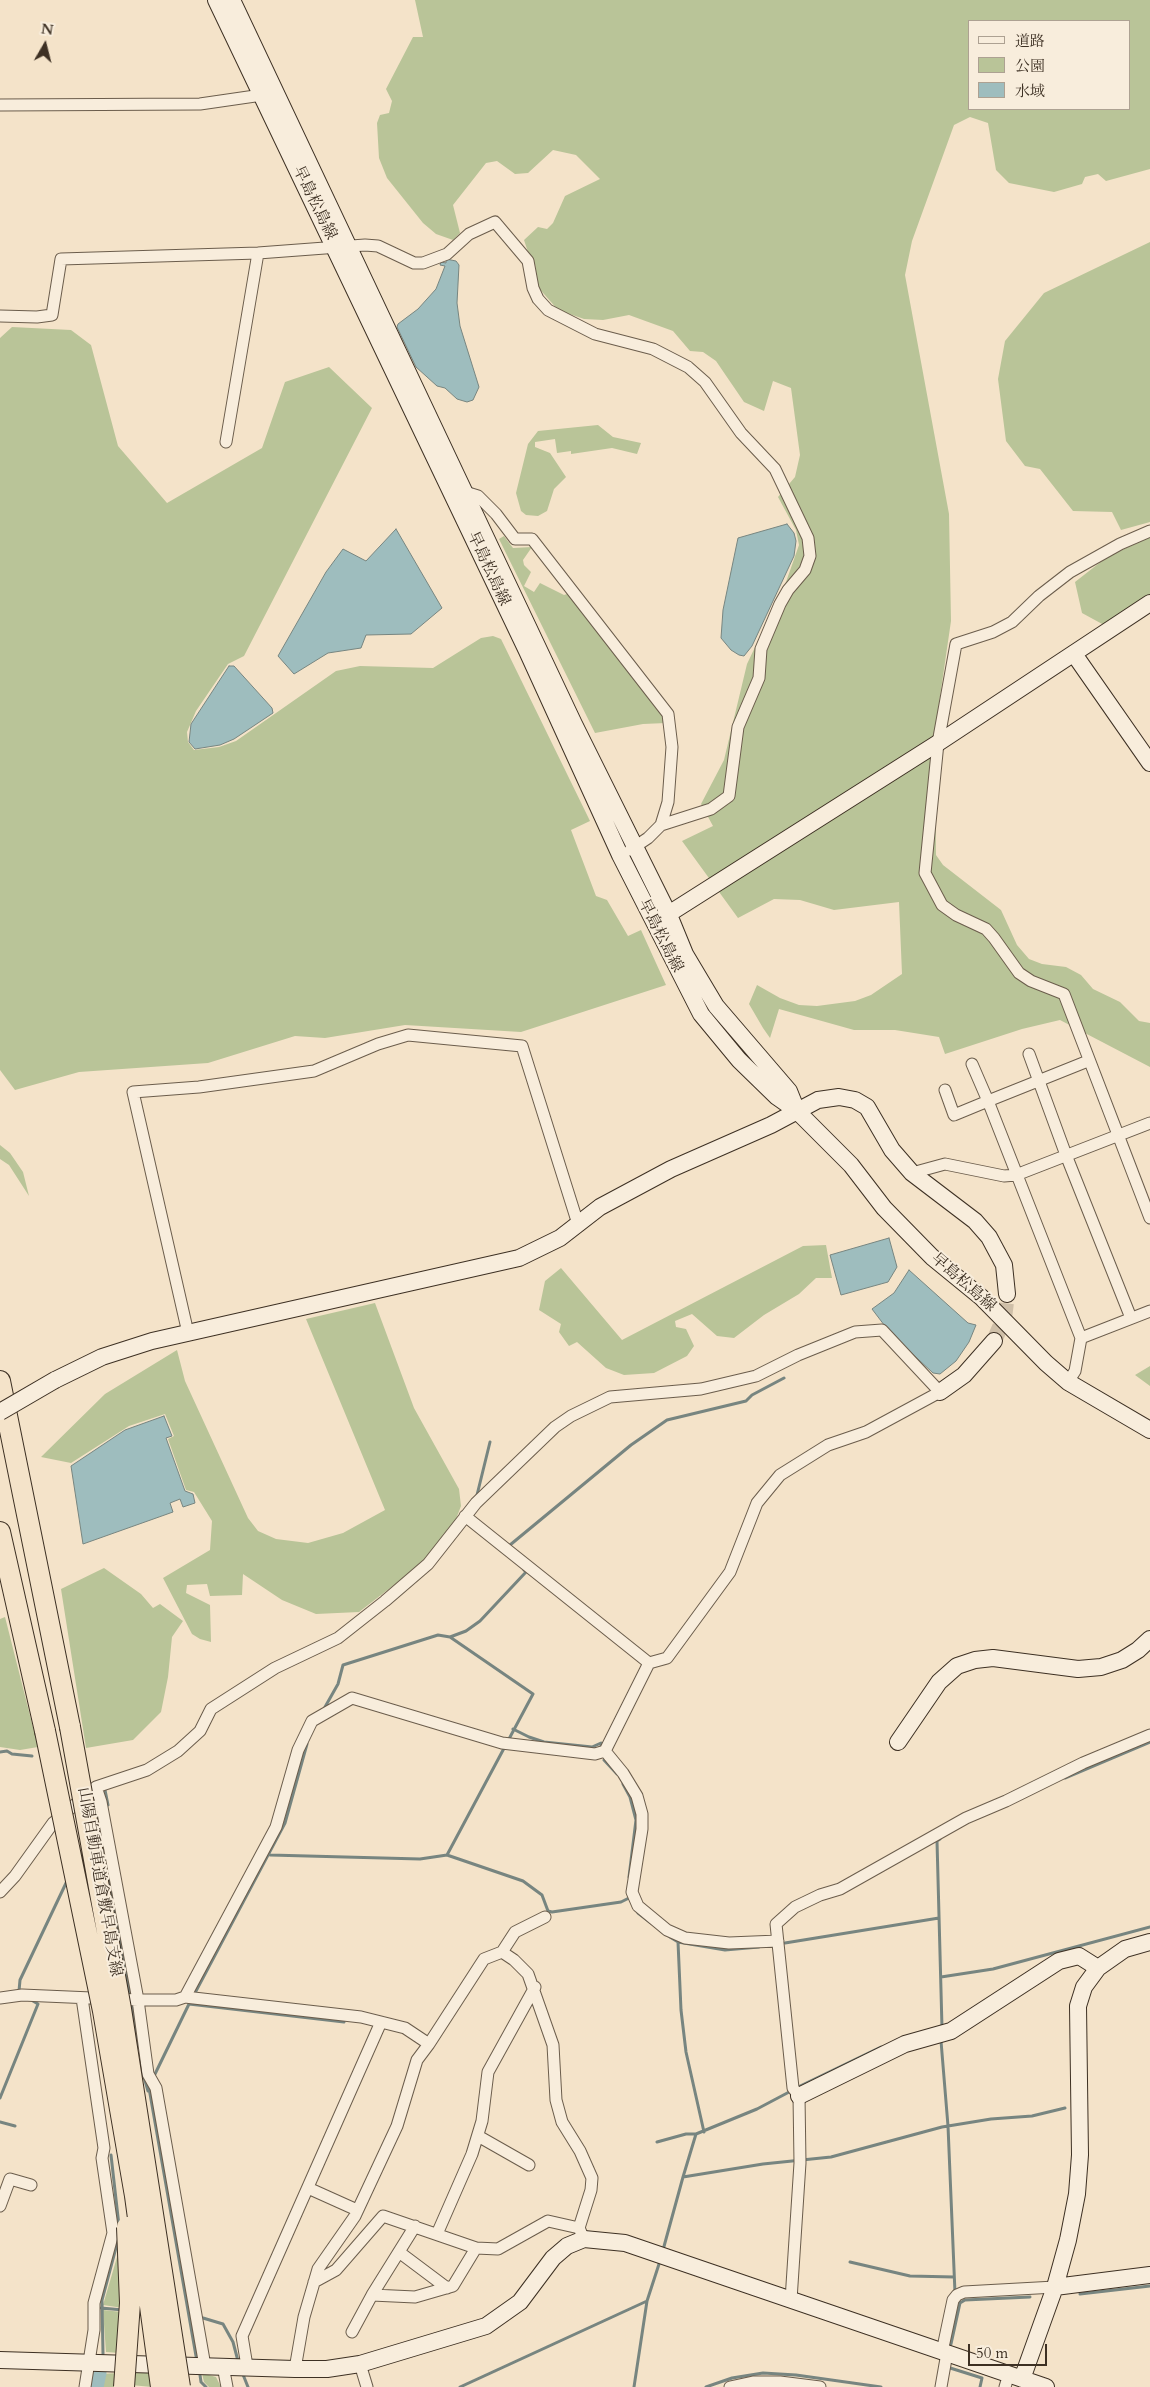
<!DOCTYPE html>
<html>
<head>
<meta charset="utf-8">
<style>
	body { margin:0 }
	#map { position:relative; width:1150px; height:2387px; overflow:hidden; background:#f4e3c9; font-family:Cardo,"Noto Serif JP",serif }
	canvas { display:block }
	.legend { position:absolute; left:968px; top:20px; width:162px; height:90px; box-sizing:border-box; background:#f8eddc; border:1px solid #ada192; margin:0; padding:6px 9px; list-style:none; font-size:15px; color:#3d3023 }
	.legend li { display:flex; align-items:center; gap:10px; height:25px }
	.legend b { width:25px; border:1px solid #ada192 }
	.north { position:absolute; left:20px; top:20px; width:50px; height:50px; -webkit-text-stroke:4px #f8eddc; paint-order:stroke; rotate:8deg; font-size:14px; font-weight:700; line-height:20px; text-align:center; color:#3d3023 }
	.north::after { content:''; display:block; margin:auto; width:18px; height:22px; background:#3d3023; clip-path:polygon(50% 0,100% 100%,50% 72%,0 100%) }
	.scale { position:absolute; left:968px; top:2344px; width:79px; height:22px; box-sizing:border-box; border:2px solid #3d3023; border-top:0; padding-left:6px; font-size:15px; line-height:18px; white-space:nowrap; color:#3d3023; -webkit-text-stroke:4px #f8eddc; paint-order:stroke }
</style>
</head>
<body>
<div id="map">
<canvas width="1150" height="2387"></canvas>
<ul class="legend">
<li><b style="height:6px;background:#f8eddc"></b>道路</li>
<li><b style="height:14px;background:#b9c498"></b>公園</li>
<li><b style="height:14px;background:#9ebdbe"></b>水域</li>
</ul>
<div class="north">N</div>
<div class="scale">50 m</div>
</div>
<script>
const g = document.querySelector('canvas').getContext('2d');
g.lineJoin = 'round';
function fillPath(path, color) { g.fillStyle = color; g.fill(path, 'evenodd'); }
const shape = rows => new Path2D(rows.map(r => 'M' + r).join(''));
function strokePath(path, color, width, dash) { g.strokeStyle = color; g.lineWidth = width; g.lineCap = dash ? 'butt' : 'round'; g.setLineDash(dash || []); g.stroke(path); }
function drawText(font, color, halo, rows, align = 'center') {
  g.font = font + ' Cardo,"Noto Serif JP",serif'; g.lineWidth = 4; g.setLineDash([]); g.textBaseline = 'middle'; g.strokeStyle = halo; g.fillStyle = color; for (const [text, x, y, turn = 0] of rows) {
    g.save(); g.translate(x, y); g.rotate((+turn || 0) * Math.PI / 180); g.textAlign = isNaN(turn) ? turn : align; if (halo) g.strokeText(text, 0, 0); g.fillText(text, 0, 0); g.restore();
  }
}
fillPath(shape([
	[415,0,1150,0,1150,169,1106,181,1098,174,1085,177,1082,184,1054,192,1009,183,996,170,988,123,970,117,954,125,912,241,905,275,949,514,951,621,935,731,936,855,943,865,1001,910,1017,945,1029,959,1042,964,1066,967,1081,975,1093,989,1120,1002,1139,1021,1150,1023,1150,1067,1060,1020,1022,1029,945,1054,939,1037,895,1030,854,1030,779,1009,770,1038,763,1028,749,1004,757,985,780,998,799,1005,817,1006,855,1001,871,995,902,974,899,902,834,910,800,900,774,899,738,918,682,841,713,826,701,804,724,760,747,664,786,582,799,545,796,530,778,497,795,477,800,455,791,388,773,381,764,411,744,402,716,361,703,352,690,351,673,331,629,315,603,320,584,319,558,310,537,286,535,264,530,258,524,240,538,227,547,229,553,223,565,196,600,179,576,155,553,150,528,173,515,174,497,161,486,163,453,205,460,233,453,240,436,234,423,223,387,178,379,158,377,123,380,115,389,113,392,101,386,89,413,37,423,37],
	[969,21,1129,21,1129,109,969,109],
	[1150,242,1150,522,1121,530,1112,512,1073,511,1040,469,1025,466,1006,441,998,379,1005,341,1044,293],
	[12,327,71,330,91,345,118,446,167,503,262,448,285,382,329,367,372,408,244,656,228,664,196,711,187,732,188,742,194,750,219,747,236,741,336,671,360,666,433,668,481,638,493,636,501,639,590,821,571,830,596,896,607,900,628,936,641,930,666,985,521,1032,405,1025,325,1038,295,1036,208,1063,79,1072,15,1090,0,1070,0,338],
	[598,425,613,437,641,443,637,454,612,448,571,454,571,451,557,453,555,439,535,442,535,447,550,453,566,477,554,489,547,511,538,516,526,515,521,511,516,493,528,444,538,431],
	[504,536,513,548,532,547,523,560,524,565,531,572,524,586,534,592,540,583,564,595,570,593,663,713,666,723,643,724,595,733,499,539],
	[1150,537,1150,594,1104,625,1082,613,1075,582,1107,557],
	[0,1145,10,1153,23,1172,29,1196,9,1165,0,1159],
	[826,1245,832,1278,816,1278,799,1294,764,1315,734,1338,717,1336,692,1314,675,1321,676,1327,686,1329,694,1346,687,1356,654,1373,624,1375,606,1368,577,1342,569,1346,559,1332,561,1324,539,1310,545,1281,561,1268,622,1340,803,1246],
	[375,1303,414,1408,459,1489,461,1506,456,1519,425,1561,359,1612,316,1614,282,1600,243,1574,242,1595,210,1596,207,1584,187,1585,186,1593,210,1605,211,1642,200,1639,192,1634,163,1578,210,1550,212,1521,194,1492,186,1490,168,1439,174,1436,165,1414,129,1426,71,1463,41,1457,105,1394,177,1350,185,1381,248,1518,258,1531,276,1539,308,1543,343,1533,385,1510,306,1319],
	[1150,1366,1150,1386,1135,1375],
	[104,1568,141,1594,153,1608,160,1604,183,1621,172,1637,168,1677,161,1712,133,1740,86,1748,61,1589],
	[5,1617,38,1747,20,1750,0,1747,0,1619],
	[122,2240,123,2308,103,2305],
	[103,2310,122,2312,120,2353,106,2352],
	[132,2371,150,2373,152,2387,131,2385],
	[118,2373,117,2387,99,2387,101,2374],
	[202,2373,216,2377,221,2387,209,2387,204,2382]
]), '#b9c498');
const water = shape([
	[446,259,456,261,459,265,457,303,460,326,479,387,473,400,467,402,457,399,445,388,437,386,416,367,397,327,398,324,418,309,436,289,445,266,440,265,441,262,446,263,446,259],
	[787,524,794,533,796,541,794,556,752,646,744,656,739,655,731,650,721,638,723,610,738,538,787,524],
	[396,529,442,608,411,634,366,635,361,648,328,653,294,674,278,656,326,572,343,549,366,561,396,529],
	[229,666,234,666,272,708,273,713,234,739,220,745,195,749,189,742,191,724,229,666],
	[889,1238,897,1267,888,1282,841,1295,830,1255,889,1238],
	[909,1270,968,1323,976,1325,969,1342,956,1361,940,1374,933,1373,891,1334,872,1309,894,1293,909,1270],
	[164,1416,172,1436,166,1438,185,1491,193,1494,195,1503,183,1507,180,1499,170,1503,173,1512,83,1544,71,1466,125,1430,164,1416]
]);
fillPath(water, '#9ebdbe');
strokePath(water, '#778580', 1);
strokePath(shape([
	[477,1495,490,1442],
	[510,1545,631,1445,667,1420,746,1401,752,1395,784,1378],
	[450,1637,466,1631,480,1621,526,1572,524,1570],
	[325,1707,338,1684,343,1665,438,1635,450,1637,533,1694,447,1855],
	[513,1729,529,1737,544,1742,592,1747,601,1743,601,1745],
	[0,1752,7,1751,12,1754,32,1756],
	[604,1760,617,1774],
	[1065,1778,1150,1742],
	[623,1784,630,1797,636,1820,629,1877],
	[105,1790,108,1805],
	[96,1807,130,1994],
	[940,1839,937,1841,942,2028],
	[270,1855,420,1859,447,1855,523,1881,542,1895,548,1911,552,1912,621,1902,629,1898],
	[638,1913,651,1923],
	[670,1937,678,1942,725,1950,759,1947],
	[678,1942,681,2010,686,2052,704,2132],
	[785,1943,939,1918],
	[941,1977,993,1969,1150,1927],
	[19,1991,20,1980,67,1881],
	[196,1991,285,1823,307,1744],
	[131,2003,139,2046],
	[189,2004,344,2022],
	[941,2041,948,2126,955,2293],
	[155,2074,189,2004],
	[144,2077,148,2091],
	[149,2088,196,2356],
	[796,2088,881,2047],
	[0,2098,38,2004,33,2001],
	[0,2122,15,2126],
	[657,2142,686,2134,696,2134],
	[111,2155,119,2226],
	[683,2177,696,2134,757,2109,791,2091],
	[663,2250,683,2177,763,2164,831,2157,942,2127,991,2119,1032,2116,1065,2108],
	[850,2262,910,2276,954,2277],
	[1080,2294,1150,2286],
	[960,2303,965,2300,1030,2297],
	[101,2308,123,2310],
	[203,2318,223,2324,233,2342,238,2361],
	[951,2344,960,2303,958,2299],
	[103,2354,102,2300,118,2240],
	[947,2367,982,2378,980,2387],
	[242,2372,248,2387],
	[200,2375,201,2382,206,2387],
	[460,2387,647,2301],
	[634,2387,647,2301,660,2261],
	[706,2387,732,2378,763,2373,796,2375,881,2387]
]), '#778580', 3);
strokePath(shape([
	[94,2387,97,2373]
]), '#9ebdbe', 19);
strokePath(shape([
	[994,1341,1004,1318,1007,1294]
]), '#cfbfa8', 16, [16, 8]);
const street = shape([
	[0,105,200,104,262,95],
	[0,316,37,317,52,315,61,259,258,253,365,245,378,246,414,263,423,263,447,254,469,234,495,222,528,261,533,288,538,299,548,310,595,334,653,349,688,367,705,382,741,433,775,469,808,538,810,556,805,570,788,590,780,604,761,649,759,678,738,727,729,796,711,809,661,825],
	[226,442,258,253],
	[465,492,478,496,496,514,515,539,532,539,668,714,672,747,668,802,661,825,648,838,630,850],
	[1150,531,1120,544,1070,572,1039,596,1012,622,993,632,956,644,938,743,925,873,942,905,956,915,986,929,994,938,1019,973,1031,981,1064,994,1150,1218],
	[1029,1054,1066,1155,1131,1318],
	[945,1090,954,1115,988,1101,972,1064],
	[912,1173,945,1164,1004,1176,1016,1175,1150,1123],
	[188,1333,133,1092,199,1087,314,1071,378,1044,408,1035,522,1046,578,1224],
	[1081,1338,1150,1311],
	[1068,1382,1075,1371,1081,1338,988,1101,1088,1061],
	[465,1516,649,1663],
	[605,1751,623,1773,637,1796,642,1814,642,1829,632,1892,638,1906,667,1930,685,1938,729,1943,778,1941],
	[96,1787,101,1802,138,2000,148,2074,156,2088,205,2366],
	[0,1892,15,1876,53,1823,96,1787,147,1770,178,1751,200,1731,211,1709,275,1668,338,1638,385,1601,428,1564,476,1503,555,1427,571,1416,610,1397,701,1389,756,1376,798,1355,855,1332,882,1330,940,1392,866,1432,828,1445,780,1475,757,1503,730,1572,667,1658,649,1663,605,1751,595,1754,502,1743,352,1698,312,1721,298,1750,276,1827,185,1997],
	[502,1952,515,1932,545,1917],
	[0,1998,22,1995,138,2000,176,2000,185,1997,361,2017,405,2028,429,2044,417,2060,397,2126,355,2216,318,2269,304,2317,295,2369],
	[82,1998,104,2148,102,2158,113,2233,94,2303,94,2330,85,2387],
	[429,2044,484,1959,502,1952,514,1960,528,1974,553,2045,556,2100,562,2122,580,2151,592,2178,591,2190,579,2228,584,2239],
	[478,2136,529,2165],
	[308,2188,357,2210],
	[0,2206,10,2179,31,2185],
	[437,2234,472,2154,482,2121,488,2072,535,1987],
	[399,2252,447,2288],
	[314,2282,336,2270,383,2216,476,2248,498,2249,548,2221,579,2228],
	[372,2295,415,2297,453,2286,476,2248],
	[791,2300,800,2163,799,2096,793,2088,776,1924,795,1907,820,1895,840,1889,966,1818,1006,1801,1083,1763,1150,1735],
	[352,2332,372,2295,415,2226],
	[942,2352,953,2300,957,2295,964,2292,1055,2287],
	[360,2364,367,2387],
	[223,2366,227,2387],
	[247,2366,242,2336,381,2022],
	[730,2387,753,2382,780,2382,820,2387],
	[941,2387,947,2353],
	[1005,2387,1009,2374]
]);
const secondary = shape([
	[216,0,527,651,620,855,701,1014,739,1060,777,1097,797,1111,851,1165,884,1208,932,1257,981,1297,1046,1363,1068,1382,1150,1430],
	[232,0,574,724,669,915,685,954,716,1006,789,1091,797,1111],
	[1074,654,1150,763],
	[659,920,938,743,1150,603],
	[55,1380,102,1357,152,1341,519,1258,560,1238,600,1207,671,1169,771,1125,818,1100,839,1097,855,1100,867,1107,892,1150,912,1173,975,1221,989,1237,1004,1265,1007,1294],
	[940,1392,964,1375,994,1341],
	[898,1742,939,1682,957,1666,975,1660,993,1658,1078,1669,1101,1667,1122,1660,1138,1650,1150,1639],
	[799,2096,905,2044,951,2031,1059,1961,1079,1956,1098,1968,1125,1949,1150,1942],
	[1055,2287,1150,2275],
	[0,2360,295,2369,327,2369,360,2364,486,2326,520,2302,553,2258,567,2246,584,2239,625,2243,1046,2387],
	[1022,2379,1055,2287,1068,2240,1077,2194,1080,2155,1078,2006,1084,1987,1098,1968]
]);
const highway = shape([
	[0,1381,70,1727],
	[0,1532,45,1731]
]);
strokePath(street, '#6b5d4c', 13);
strokePath(secondary, '#3d3023', 18);
strokePath(highway, '#3d3023', 22);
strokePath(street, '#f8eddc', 11);
strokePath(secondary, '#f8eddc', 16);
strokePath(highway, '#f4e3c9', 20);
const secondaryBridge = shape([
	[0,1412,55,1380]
]);
const highwayBridge = shape([
	[70,1727,121,2009,180,2387],
	[45,1731,103,2011,135,2196,161,2387],
	[124,2387,130,2303,127,2227]
]);
strokePath(secondaryBridge, '#3d3023', 18, []);
strokePath(highwayBridge, '#3d3023', 22, []);
strokePath(secondaryBridge, '#f8eddc', 16);
strokePath(highwayBridge, '#f4e3c9', 20);
drawText('16px', '#3d3023', '#f8eddc', [
	["早島松島線",314,203,64],
	["早島松島線",488,569,65],
	["早島松島線",660,936,63],
	["早島松島線",963,1283,41],
	["山陽自動車道倉敷早島支線",99,1882,80]
]);
</script>
</body>
</html>
